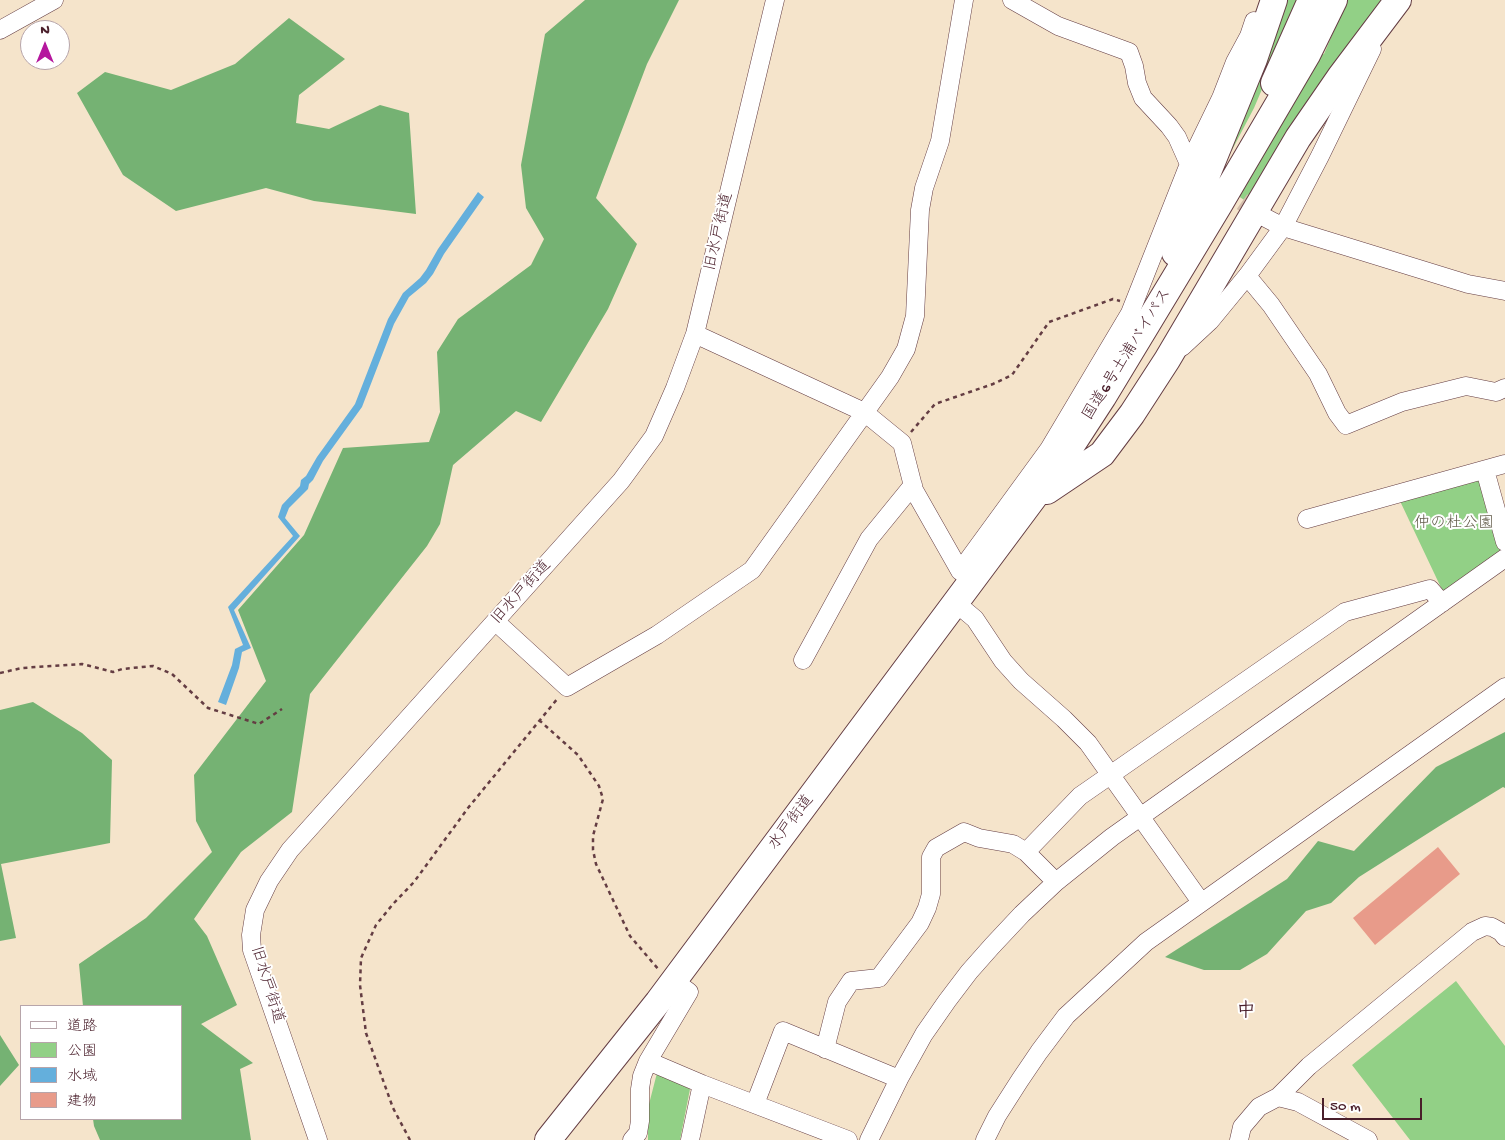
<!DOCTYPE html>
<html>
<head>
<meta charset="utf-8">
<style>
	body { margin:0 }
	#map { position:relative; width:1505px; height:1140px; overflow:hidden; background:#f5e4cb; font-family:"Gochi Hand","Klee One",sans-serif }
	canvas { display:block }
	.legend { position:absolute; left:20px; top:1005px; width:162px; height:115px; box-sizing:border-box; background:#fff; border:1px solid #b7a5aa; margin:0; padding:6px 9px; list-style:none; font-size:15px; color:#4a1f2b }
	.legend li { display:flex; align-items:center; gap:10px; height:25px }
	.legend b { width:25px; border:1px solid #b7a5aa }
	.north { position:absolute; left:20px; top:20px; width:50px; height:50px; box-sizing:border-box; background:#fff; border:1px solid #b7a5aa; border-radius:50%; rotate:0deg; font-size:14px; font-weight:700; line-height:20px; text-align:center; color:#4a1f2b }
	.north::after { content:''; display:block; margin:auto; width:18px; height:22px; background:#b5179e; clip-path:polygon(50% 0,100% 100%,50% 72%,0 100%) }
	.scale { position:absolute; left:1322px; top:1098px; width:100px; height:22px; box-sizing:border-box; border:2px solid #4a1f2b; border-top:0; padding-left:6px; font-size:15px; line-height:18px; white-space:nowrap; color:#4a1f2b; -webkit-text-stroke:4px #fff; paint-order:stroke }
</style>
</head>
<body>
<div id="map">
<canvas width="1505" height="1140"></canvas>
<ul class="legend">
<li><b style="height:6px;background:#fff"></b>道路</li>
<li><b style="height:14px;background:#92d086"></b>公園</li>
<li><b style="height:14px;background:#64afdc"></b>水域</li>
<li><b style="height:14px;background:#e89b8a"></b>建物</li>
</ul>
<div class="north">N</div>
<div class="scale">50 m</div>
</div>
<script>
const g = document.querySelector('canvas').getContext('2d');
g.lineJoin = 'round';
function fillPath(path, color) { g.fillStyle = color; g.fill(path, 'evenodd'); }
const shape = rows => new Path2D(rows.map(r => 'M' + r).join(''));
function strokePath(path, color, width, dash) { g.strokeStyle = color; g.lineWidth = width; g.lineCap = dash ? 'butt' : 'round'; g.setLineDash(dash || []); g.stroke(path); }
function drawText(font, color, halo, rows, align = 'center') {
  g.font = font + ' "Gochi Hand","Klee One",sans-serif'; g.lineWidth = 4; g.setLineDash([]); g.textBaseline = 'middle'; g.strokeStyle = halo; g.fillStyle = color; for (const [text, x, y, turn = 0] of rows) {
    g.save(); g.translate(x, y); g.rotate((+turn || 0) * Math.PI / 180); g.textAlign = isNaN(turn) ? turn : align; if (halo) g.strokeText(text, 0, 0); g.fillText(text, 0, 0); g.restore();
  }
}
fillPath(shape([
	[1281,0,1300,0,1254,108,1232,150,1226,146],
	[1347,0,1383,0,1353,38,1317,89,1249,203,1238,196,1315,55,1324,54],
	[1481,478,1501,553,1444,594,1400,501],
	[1456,981,1505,1046,1505,1140,1410,1140,1352,1065],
	[657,1073,690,1089,680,1140,648,1140,648,1108]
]), '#92d086');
fillPath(shape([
	[585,0,679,0,647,64,596,198,637,244,608,309,541,422,516,411,453,465,440,524,427,546,310,694,292,812,241,852,194,919,207,936,237,1005,201,1024,253,1063,240,1069,251,1140,100,1140,94,1126,93,1119,181,1119,181,1006,83,1006,79,964,146,918,212,852,196,821,194,775,266,681,238,610,304,535,343,448,429,442,440,412,437,352,458,319,531,265,544,239,526,208,521,165,545,34],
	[289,18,345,59,299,95,296,123,329,129,380,105,409,113,416,214,314,201,266,188,176,211,123,175,77,93,105,72,171,90,235,64],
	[33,702,82,733,112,760,110,843,1,864,16,938,0,941,0,710],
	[1505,732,1505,788,1503,787,1441,825,1359,877,1331,903,1306,911,1267,954,1240,970,1204,970,1165,957,1287,879,1318,841,1354,851,1436,767],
	[0,1035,19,1065,0,1086]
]), '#75b273');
fillPath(shape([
	[478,192,484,197,444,254,433,274,426,283,409,297,394,324,362,407,323,461,313,480,309,484,308,489,289,508,285,518,300,536,234,610,251,648,242,652,239,668,226,705,218,702,232,665,235,649,243,645,228,607,293,536,278,517,282,505,300,486,301,480,306,476,317,457,355,404,388,319,403,293,420,278,426,270,438,249]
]), '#64afdc');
fillPath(shape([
	[1438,847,1460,874,1375,945,1353,918]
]), '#e89b8a');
strokePath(shape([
	[1220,186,1262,216]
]), '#d3bdab', 18, [18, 9]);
const minor = shape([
	[1012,0,1058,26,1129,52,1134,66,1137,83,1143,98,1169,126,1177,137,1189,164,1195,168],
	[0,30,54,0],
	[1262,216,1283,227,1468,284,1505,291],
	[1247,276,1271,305,1318,374,1337,413,1346,425,1402,402,1466,386,1496,392,1505,388],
	[695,334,864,412,902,443,914,490,960,571,969,577],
	[1182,347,1210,321,1247,276,1283,227,1320,156,1372,49],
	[1485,470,1505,542],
	[1307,519,1505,464],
	[960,571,1049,449,1130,313,1189,164,1221,98,1235,62,1249,36,1254,21],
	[956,603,975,619,1003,661,1021,681,1064,719,1088,743,1201,902],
	[496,622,567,687,657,635,752,570,890,377,906,349,915,316,920,210,924,188,940,141,964,0],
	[803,660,869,539,913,485],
	[1026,852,1080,796,1345,612,1430,589,1442,603],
	[825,1049,837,1002,851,981,879,978,920,923,927,908,931,894,931,857,936,848,964,832,979,838,1013,844,1026,852,1056,882],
	[648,1061,702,1084],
	[1278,1097,1309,1066,1472,932,1485,926,1492,927,1501,932,1505,937],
	[755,1104,783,1031,899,1079],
	[318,1140,252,950,251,935,255,910,269,881,290,850,621,481,654,436,675,388,695,334,775,0],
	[632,1140,638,1133,640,1121,640,1089,642,1076,648,1061,689,992,674,981],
	[690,1140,702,1084,848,1140],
	[869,1140,899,1079,924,1034,947,1001,969,972,992,946,1022,914,1056,882,1112,837,1505,558],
	[985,1140,997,1116,1020,1080,1039,1052,1066,1016,1146,942,1505,687],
	[1239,1140,1242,1127,1259,1107,1278,1097,1298,1102,1368,1140]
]);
const highway = shape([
	[1274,83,1311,0],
	[1175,253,1254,59,1274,0],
	[1047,491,1102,454,1132,414,1167,360,1298,138,1340,77,1398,0],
	[548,1140,658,1002,1064,457,1103,397,1219,205,1307,55,1334,0]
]);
strokePath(minor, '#643d43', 19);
strokePath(highway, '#643d43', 28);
strokePath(shape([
	[911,432,935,404,993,384,1012,375,1049,322,1113,299,1120,301],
	[0,673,22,668,82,664,113,672,122,669,153,666,172,674,208,708,259,724,282,709],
	[539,720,578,755,599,786,603,799,593,836,593,850,596,864,630,936,659,970],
	[410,1140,393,1108,366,1033,360,985,361,958,376,925,393,904,414,882,468,808,558,698]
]), '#643d43', 2.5, [4, 4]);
strokePath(minor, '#fff', 18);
strokePath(highway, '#fff', 26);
drawText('16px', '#4a1f2b', '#fff', [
	["旧水戸街道",720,232,-77],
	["国道6号土浦バイパス",1128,355,-58],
	["旧水戸街道",522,593,-48],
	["水戸街道",792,823,-53],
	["旧水戸街道",266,985,73]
]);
drawText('16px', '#635d4b', '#fff', [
	["仲の杜公園",1454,525]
]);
drawText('bold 19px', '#4a1f2b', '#fff', [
	["中",1246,1013]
]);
</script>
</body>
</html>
